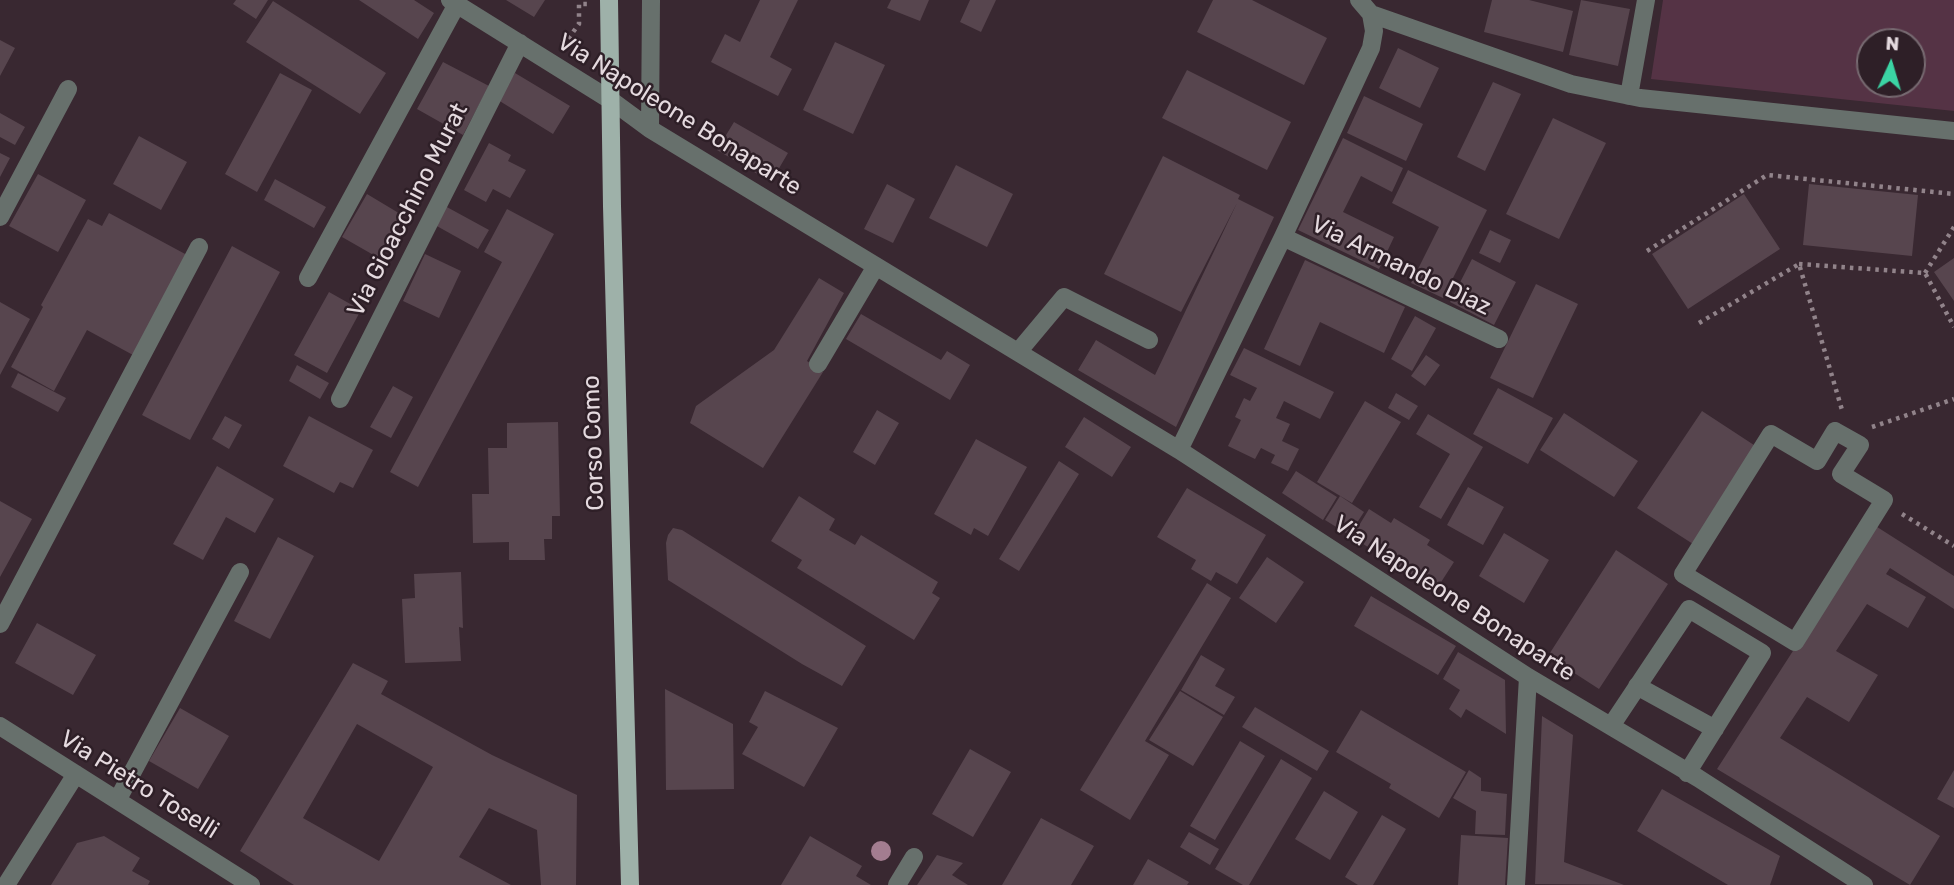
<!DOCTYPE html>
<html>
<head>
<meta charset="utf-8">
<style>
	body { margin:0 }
	#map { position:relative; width:1954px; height:885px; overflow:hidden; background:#392831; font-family:Rubik,sans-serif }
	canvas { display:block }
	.north { position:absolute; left:1856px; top:28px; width:70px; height:70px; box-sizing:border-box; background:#2e1f27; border:2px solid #776a71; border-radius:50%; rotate:4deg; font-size:19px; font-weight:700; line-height:28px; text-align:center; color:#e5dadf }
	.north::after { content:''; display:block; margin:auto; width:24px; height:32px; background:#3bd4a4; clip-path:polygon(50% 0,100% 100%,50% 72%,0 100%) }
</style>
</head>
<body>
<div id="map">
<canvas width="1954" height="885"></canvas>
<div class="north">N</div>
</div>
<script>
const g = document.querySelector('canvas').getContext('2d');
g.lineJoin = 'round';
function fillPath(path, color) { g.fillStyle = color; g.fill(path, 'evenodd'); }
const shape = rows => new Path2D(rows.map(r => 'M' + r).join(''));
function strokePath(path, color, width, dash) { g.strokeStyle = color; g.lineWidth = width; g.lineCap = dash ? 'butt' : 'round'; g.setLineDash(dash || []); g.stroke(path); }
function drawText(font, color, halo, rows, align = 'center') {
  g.font = font + ' Rubik,sans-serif'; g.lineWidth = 5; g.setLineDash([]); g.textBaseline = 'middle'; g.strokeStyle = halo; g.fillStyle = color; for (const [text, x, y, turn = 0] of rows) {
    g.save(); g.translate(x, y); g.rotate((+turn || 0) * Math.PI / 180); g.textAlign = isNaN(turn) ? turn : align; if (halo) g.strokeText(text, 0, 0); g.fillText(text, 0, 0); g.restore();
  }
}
fillPath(shape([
	[1663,0,1954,0,1954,111,1651,79],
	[1870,42,1912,42,1912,84,1870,84]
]), '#553345');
fillPath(shape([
	[236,0,268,0,256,19,233,4],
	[359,0,414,0,434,13,418,39],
	[506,0,545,0,534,17],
	[760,0,798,0,770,57,792,69,778,96,711,62,725,34,740,42],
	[891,0,929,0,920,21,887,8],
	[970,0,996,0,981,32,960,22],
	[1213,0,1252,0,1327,38,1304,85,1197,32],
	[1492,0,1529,0,1573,11,1563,52,1484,32],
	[1581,0,1630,9,1618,66,1569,55],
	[273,1,386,73,360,114,246,42],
	[0,40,15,48,0,76],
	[835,42,885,65,853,134,803,110],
	[1398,48,1439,68,1420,108,1379,88],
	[443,62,489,86,463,135,417,109],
	[1187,70,1291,122,1267,170,1162,118],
	[280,73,312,90,257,192,225,174],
	[515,73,570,106,553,134,498,100],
	[1493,82,1521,94,1485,171,1457,157],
	[1364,96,1423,124,1406,161,1347,133],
	[0,113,25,127,15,145,0,137],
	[1553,118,1606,143,1559,239,1506,214],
	[734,122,788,153,771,182,717,150],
	[139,136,187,162,161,210,113,184],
	[1343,138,1403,168,1392,192,1361,176,1343,212,1394,237,1379,269,1298,230],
	[489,143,511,155,508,161,526,170,510,198,493,189,486,202,464,190],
	[0,153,10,158,0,177],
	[1163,156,1240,195,1238,199,1274,217,1176,427,1078,370,1096,340,1155,375,1237,203,1181,312,1104,274],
	[956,165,1013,194,987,247,929,218],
	[1408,170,1487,210,1443,298,1411,283,1439,227,1392,203],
	[38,174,86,200,58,252,9,226],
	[275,179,326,207,314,228,264,200],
	[887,184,915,199,893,243,864,229],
	[1809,184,1918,195,1912,256,1803,245],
	[367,194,402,215,377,257,342,237],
	[1744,194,1780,249,1688,309,1652,254],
	[445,206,489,230,478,249,435,225],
	[507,209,554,234,418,487,390,472,502,262,484,252],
	[109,213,187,255,133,355,87,330,54,391,11,367,43,307,41,305,88,219,102,226],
	[1490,230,1511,240,1500,263,1479,253],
	[232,246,280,272,190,440,142,415],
	[425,254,461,271,439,318,403,301],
	[1954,258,1954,301,1934,272],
	[1472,259,1516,282,1494,325,1450,302],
	[1305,260,1405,307,1384,353,1320,322,1300,366,1264,349],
	[819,278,844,293,807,361,823,372,763,468,690,423,696,406,774,350],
	[1536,284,1578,304,1533,398,1490,378],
	[329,292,361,310,327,373,294,355],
	[0,302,30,319,0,375],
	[861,314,941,360,947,351,970,365,950,400,846,339],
	[1415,316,1436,328,1412,371,1391,359],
	[1244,348,1334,392,1320,419,1284,401,1276,418,1290,424,1282,441,1299,449,1288,471,1271,463,1275,455,1261,448,1255,459,1228,446,1241,420,1235,417,1244,398,1250,401,1257,388,1230,375],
	[1426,355,1440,365,1425,386,1411,376],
	[297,365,329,383,320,399,289,381],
	[18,373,66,398,58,412,11,387],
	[393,386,413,397,391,438,370,427],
	[1498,388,1553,418,1528,464,1473,434],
	[1396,393,1418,406,1409,420,1388,408],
	[1365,401,1401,422,1352,503,1317,482],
	[877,410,899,423,875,465,853,452],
	[1702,411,1757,447,1693,544,1637,508],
	[1564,413,1638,461,1614,497,1540,450],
	[1428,414,1483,447,1441,519,1419,507,1450,454,1416,434],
	[225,416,242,425,229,449,212,439],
	[309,416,373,450,353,488,340,482,334,493,283,466],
	[1084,417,1131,447,1112,477,1065,447],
	[558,422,560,516,552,516,552,539,544,539,545,560,509,560,509,542,473,543,472,494,489,494,488,448,507,448,507,423],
	[976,439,1027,467,988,536,974,528,971,535,934,514],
	[1059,461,1079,474,1019,571,999,559],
	[217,466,274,499,255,533,226,517,203,560,173,544],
	[1296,471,1337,497,1323,520,1282,493],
	[1468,487,1504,507,1483,545,1447,525],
	[1187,488,1266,535,1237,584,1216,572,1211,581,1191,569,1196,560,1157,537],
	[799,496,835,519,829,530,855,545,861,535,938,582,932,593,940,598,914,640,797,568,802,560,771,541],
	[1340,496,1364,512,1349,535,1325,520],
	[0,501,32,519,0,577],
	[1369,509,1391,523,1394,518,1430,540,1427,545,1454,562,1436,590,1352,537],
	[1874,525,1954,576,1954,609,1890,568,1886,574,1926,597,1908,628,1867,604,1836,651,1878,675,1849,722,1807,697,1780,738,1940,836,1910,885,1717,769],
	[673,528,682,530,866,646,842,686,802,664,668,580,666,543,668,535],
	[1504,533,1549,560,1524,603,1479,576],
	[278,537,314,556,270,639,234,621],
	[1616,550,1668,584,1599,689,1548,656],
	[1267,557,1304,582,1276,623,1239,598],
	[461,572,463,628,459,627,461,661,405,663,402,599,415,598,414,574],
	[1207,583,1231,598,1145,741,1169,755,1130,820,1080,790],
	[1371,596,1456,646,1438,675,1354,626],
	[37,623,96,655,73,695,15,663],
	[1458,652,1505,680,1506,734,1466,709,1461,718,1449,709,1460,690,1443,679],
	[1201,655,1225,669,1215,686,1235,697,1224,715,1181,690],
	[353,663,388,681,381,694,492,755,577,795,576,885,541,885,537,830,489,808,459,857,511,885,294,885,240,851],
	[357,724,433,767,379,861,303,818],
	[665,689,733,724,734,789,666,790],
	[765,691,838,728,804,787,742,754,758,727,749,722],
	[1180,691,1223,717,1193,766,1149,740],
	[1255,707,1329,751,1317,771,1242,727],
	[180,708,229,736,198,789,149,761],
	[1361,710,1466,772,1439,818,1389,788,1391,784,1336,752],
	[1542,716,1573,735,1564,862,1624,885,1535,884],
	[1240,741,1265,756,1215,840,1190,826],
	[970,749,1011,772,973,837,932,814],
	[1281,759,1312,778,1249,885,1243,885,1215,869],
	[1469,770,1481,778,1481,791,1507,794,1505,835,1475,834,1476,811,1453,798],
	[1954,770,1954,808,1937,799],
	[1662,789,1780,856,1770,885,1728,885,1637,831],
	[1324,791,1358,812,1330,860,1295,839],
	[1382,815,1406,829,1373,885,1358,885,1345,877],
	[1041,818,1094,846,1071,885,1002,885],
	[1189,832,1219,849,1210,865,1180,847],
	[1461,835,1508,838,1505,885,1458,885],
	[104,836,140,858,132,871,150,881,148,885,51,885,77,843],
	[810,836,862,866,856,876,871,885,781,885],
	[937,855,963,863,952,875,968,885,917,885],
	[1148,859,1189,882,1187,885,1133,885]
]), '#57454e');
strokePath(shape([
	[561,43,568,39,579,24,579,4,587,4],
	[1647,251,1767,175,1954,194],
	[1799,264,1925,273,1954,327],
	[1925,273,1954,227],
	[1699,323,1799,264,1842,410],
	[1872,427,1954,399],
	[1902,514,1954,546]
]), '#91838a', 4.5, [3.5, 5]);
strokePath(shape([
	[450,0,612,101,650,129,1179,450,1528,677,1698,778,1864,885],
	[1359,0,1371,14,1571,84,1640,98,1954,131],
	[1629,96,1646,0],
	[650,129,651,0],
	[0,217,68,89],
	[1283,237,1499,339],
	[308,278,457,4],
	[1018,352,1064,297,1149,340],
	[818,364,876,266],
	[340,399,520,43],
	[1835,431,1860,445,1841,474,1884,500,1795,642,1683,574,1771,434,1817,461,1835,431],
	[1179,450,1283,237,1371,48,1374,31,1371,14],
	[0,624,199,247],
	[1637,686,1715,729],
	[0,726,251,885],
	[1611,726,1689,609,1762,653,1687,773],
	[118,799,240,572],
	[6,885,76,774],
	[897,885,914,857],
	[1516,885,1528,677]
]), '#67706c', 18);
strokePath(shape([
	[609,0,612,206,630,885]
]), '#9eb1a9', 18);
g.fillStyle = '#a37d90';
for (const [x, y] of [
	[881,851]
]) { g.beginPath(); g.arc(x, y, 10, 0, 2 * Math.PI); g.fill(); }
drawText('24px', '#e5dadf', '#2e1f27', [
	["Via Napoleone Bonaparte",679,115,32],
	["Via Gioacchino Murat",408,210,-63],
	["Via Armando Diaz",1401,266,26],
	["Corso Como",594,443,-92],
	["Via Napoleone Bonaparte",1454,599,33],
	["Via Pietro Toselli",139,785,32]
]);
</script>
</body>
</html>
